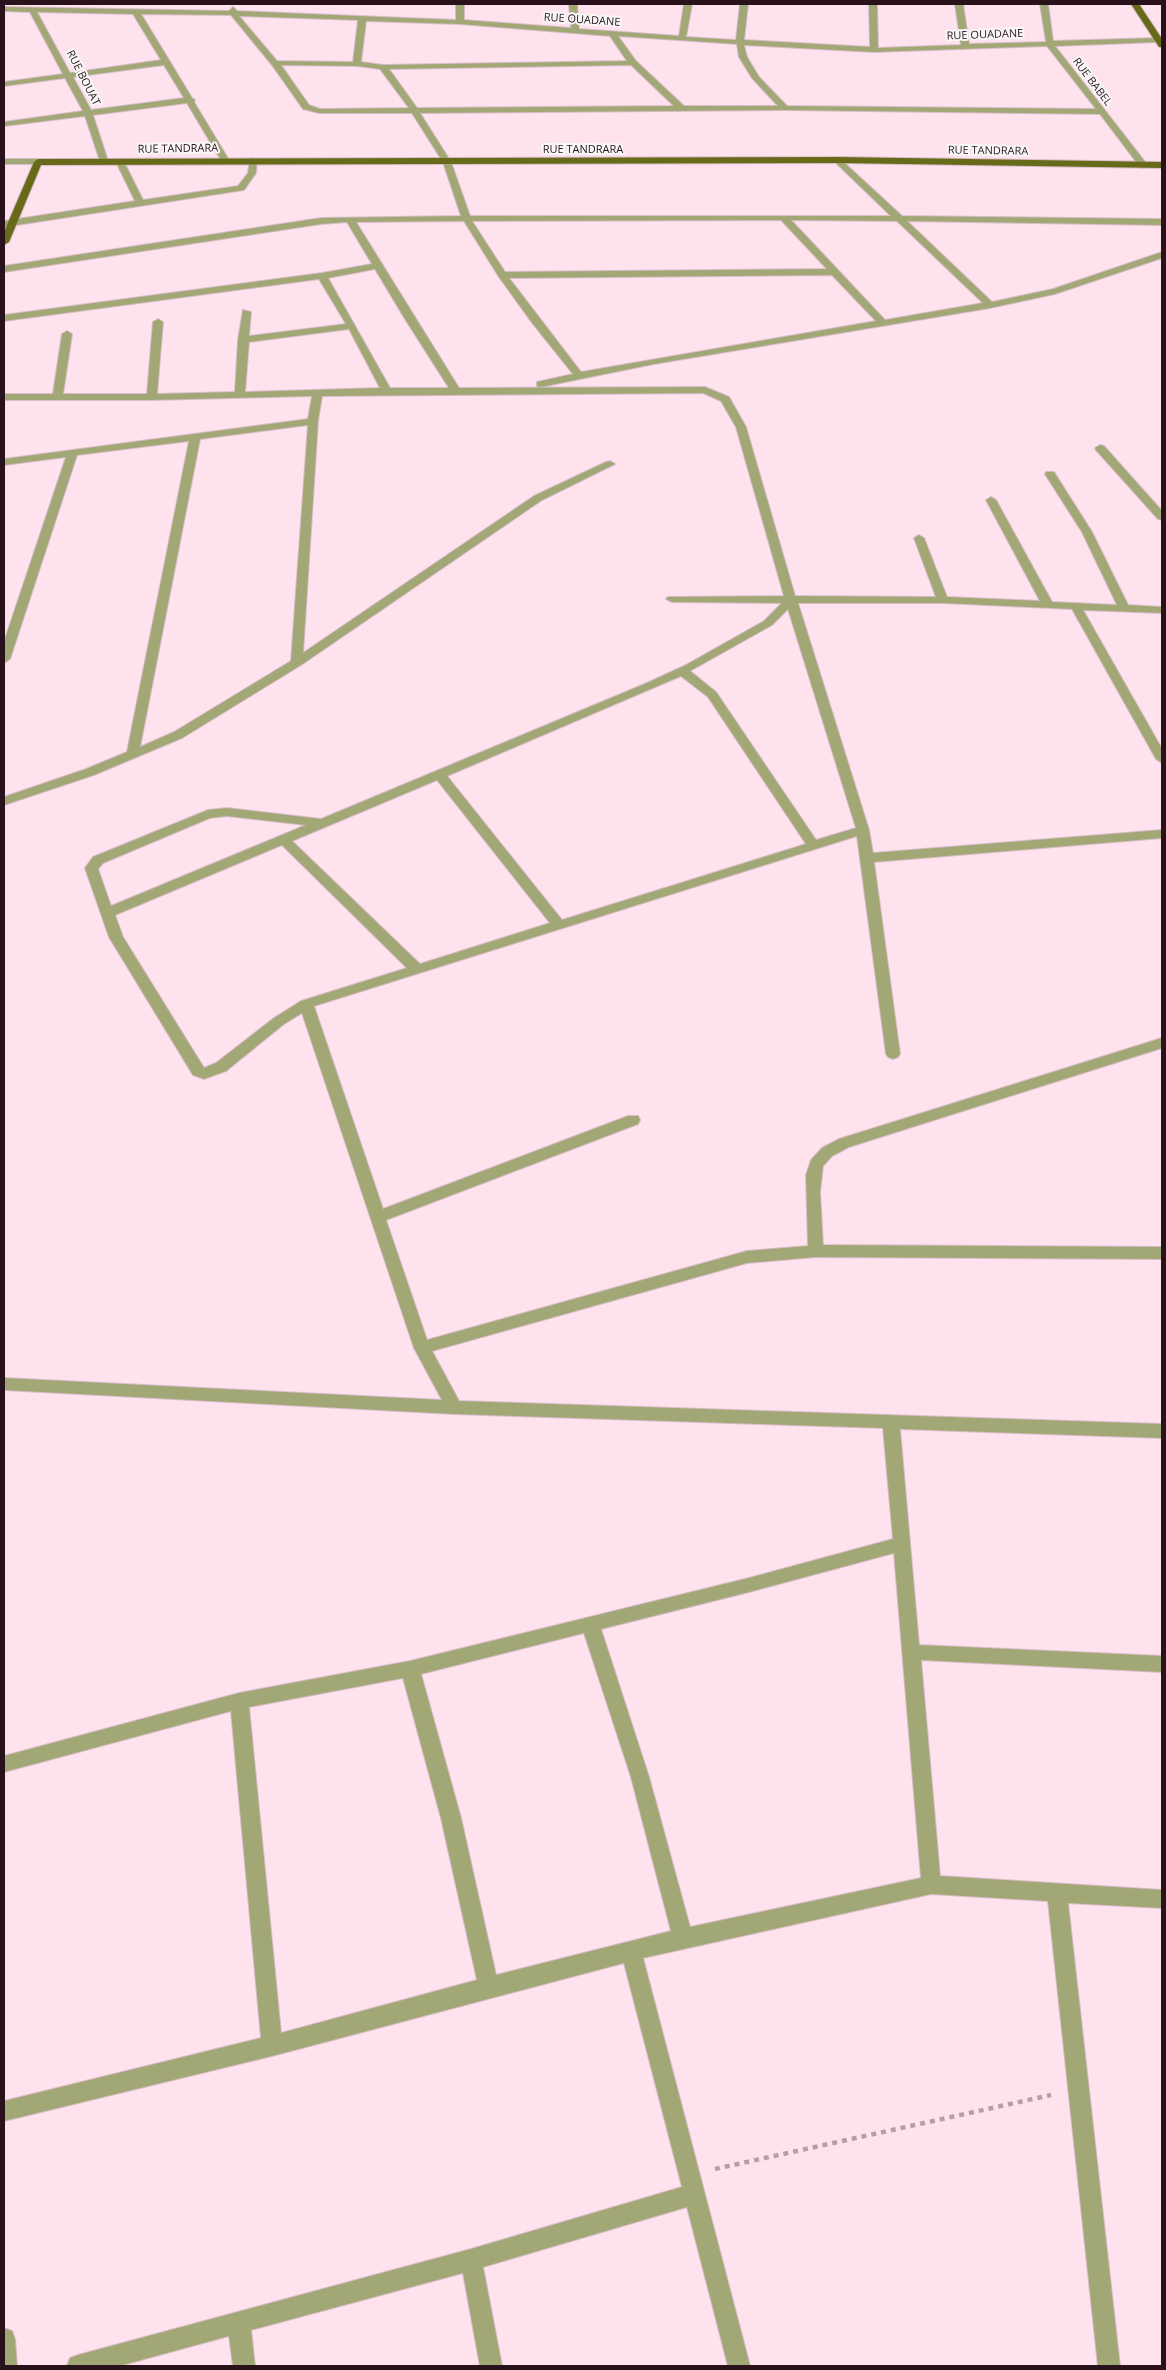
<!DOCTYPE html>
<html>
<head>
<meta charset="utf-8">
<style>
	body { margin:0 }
	#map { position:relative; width:1166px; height:2370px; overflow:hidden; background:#fee2ed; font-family:"Open Sans",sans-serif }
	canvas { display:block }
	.frame { position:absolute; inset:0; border:5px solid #29121c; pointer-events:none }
</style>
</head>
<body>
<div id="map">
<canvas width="1166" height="2370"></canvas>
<div class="frame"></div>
</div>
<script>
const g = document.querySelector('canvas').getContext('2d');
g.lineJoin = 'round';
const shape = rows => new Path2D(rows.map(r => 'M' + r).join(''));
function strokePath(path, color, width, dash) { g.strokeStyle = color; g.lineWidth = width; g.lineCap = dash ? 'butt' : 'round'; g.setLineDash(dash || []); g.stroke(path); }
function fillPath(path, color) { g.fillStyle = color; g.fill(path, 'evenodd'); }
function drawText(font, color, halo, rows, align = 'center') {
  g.font = font + ' "Open Sans",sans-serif'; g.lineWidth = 4; g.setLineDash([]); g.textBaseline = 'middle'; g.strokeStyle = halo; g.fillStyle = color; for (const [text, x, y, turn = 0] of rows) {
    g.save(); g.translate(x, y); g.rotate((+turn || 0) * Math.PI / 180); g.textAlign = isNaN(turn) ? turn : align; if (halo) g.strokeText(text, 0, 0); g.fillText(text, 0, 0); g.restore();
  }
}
const minor = shape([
	[456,4,464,4,464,20,571,28,569,4,577,4,579,29,679,36,684,4,692,4,686,37,736,40,740,4,748,4,744,40,870,47,869,4,877,4,878,48,961,45,955,4,963,4,969,44,1046,42,1040,4,1048,4,1053,41,1158,38,1162,40,1158,42,1055,46,1146,163,1147,165,1143,168,1140,167,1100,114,785,110,420,113,451,162,470,216,891,216,835,162,835,158,838,157,902,216,1162,219,1162,225,907,221,992,302,1053,289,1162,252,1162,258,1055,294,990,308,654,364,541,387,537,386,537,382,573,374,533,324,499,277,464,221,356,222,459,388,705,387,729,397,746,427,795,596,936,597,914,538,919,535,924,538,947,597,1040,601,986,500,991,497,996,500,1052,602,1117,605,1082,532,1045,474,1046,472,1054,472,1092,532,1128,605,1162,607,1162,613,1083,610,1162,749,1162,763,1156,759,1072,609,943,603,798,603,869,830,873,853,1162,830,1162,838,874,862,900,1054,898,1057,893,1059,888,1057,886,1054,857,836,314,1006,383,1209,628,1116,638,1116,640,1120,638,1124,386,1220,427,1340,747,1251,808,1246,806,1175,811,1160,822,1148,839,1139,1162,1038,1162,1048,849,1147,832,1156,823,1166,820,1192,823,1245,1162,1247,1162,1259,816,1257,747,1263,432,1351,459,1401,1162,1424,1162,1438,900,1429,919,1645,1162,1656,1162,1672,921,1660,940,1876,1162,1890,1162,1908,1068,1903,1120,2366,1098,2366,1048,1901,931,1894,643,1958,750,2366,728,2366,687,2207,483,2267,502,2366,480,2366,463,2273,251,2330,255,2366,233,2366,229,2336,119,2366,67,2366,70,2358,78,2355,471,2249,682,2187,624,1963,272,2056,4,2121,4,2101,261,2038,231,1711,4,1772,4,1756,239,1693,410,1661,749,1578,893,1539,883,1428,454,1414,4,1390,4,1378,442,1400,414,1348,302,1013,284,1024,226,1071,204,1079,193,1075,109,937,85,868,93,857,208,810,227,808,321,819,647,683,686,665,764,621,782,603,672,602,666,599,668,597,784,596,736,427,721,401,703,393,322,396,318,421,303,653,534,496,606,462,610,461,615,464,542,500,301,665,182,738,94,775,4,805,4,797,86,769,127,752,189,441,77,455,10,659,4,663,4,642,66,457,4,465,4,459,308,419,312,396,152,400,4,400,4,394,53,394,62,334,67,331,72,334,63,394,147,394,153,322,158,319,163,322,157,394,235,392,238,340,243,310,251,312,249,336,346,324,319,279,4,321,4,315,322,273,372,264,347,222,321,224,4,272,4,266,321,218,461,216,443,162,412,113,319,113,303,109,272,65,231,15,141,14,192,98,195,100,194,102,229,160,228,162,222,162,187,103,93,115,108,161,104,164,100,161,85,116,4,126,4,122,83,111,65,78,4,86,4,82,63,74,30,12,4,11,4,7,229,11,233,7,237,11,456,20,456,4],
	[37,12,133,14,161,60,70,73,37,12],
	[239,16,358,20,353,62,277,61,239,16],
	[366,21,460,24,610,36,627,61,383,65,361,62,366,21],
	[618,36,737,44,739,57,752,78,778,106,684,106,636,61,618,36],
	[744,45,874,52,1047,46,1096,109,787,106,759,77,747,57,744,45],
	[164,65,184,98,91,110,73,77,164,65],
	[281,65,357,66,380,69,409,108,320,109,309,105,281,65],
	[631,65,674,106,417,108,389,69,631,65],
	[781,220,827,269,505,272,472,221,781,220],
	[791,220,897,221,983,303,885,320,791,220],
	[375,269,405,319,449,388,390,388,328,278,375,269],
	[832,275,876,321,581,372,509,278,832,275],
	[349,329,380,388,245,392,249,342,349,329],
	[308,425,291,661,174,732,140,747,200,439,308,425],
	[788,609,856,828,816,840,716,692,690,671,772,625,788,609],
	[681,676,708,697,806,844,562,920,447,776,681,676],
	[437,780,550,923,420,964,292,841,437,780],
	[227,816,306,825,111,906,98,869,103,863,210,818,227,816],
	[282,845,407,968,301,1001,274,1018,216,1063,204,1068,123,937,115,915,282,845],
	[894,1553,921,1878,690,1927,649,1777,601,1629,749,1592,894,1553],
	[584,1633,631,1777,671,1931,496,1975,461,1818,421,1674,584,1633],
	[403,1678,441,1818,477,1980,281,2033,249,1707,403,1678],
	[250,158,257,160,256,173,244,190,4,227,4,221,135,201,116,162,117,160,124,162,143,200,238,186,248,173,250,158],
	[38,159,42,162,41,164,4,164,4,159,38,159],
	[1100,445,1104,446,1162,511,1162,520,1158,519,1096,450,1095,448,1100,445],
	[4,2328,12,2331,15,2339,17,2366,4,2366,4,2328]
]);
const major = shape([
	[1131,4,1139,4,1162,39,1162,47,1159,47,1131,4],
	[838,157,1162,162,1162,168,838,163,41,165,9,242,4,245,4,232,34,162,38,159,838,157]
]);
strokePath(minor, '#d8bdc7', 2);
strokePath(major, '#d8bdc7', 2);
strokePath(shape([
	[715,2169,1051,2095]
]), '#b89da8', 4.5, [5, 5]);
fillPath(minor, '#a2a776');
fillPath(major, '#676b19');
drawText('11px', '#29121c', '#f8f8f8', [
	["RUE OUADANE",582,20,4],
	["RUE OUADANE",985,35,-2],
	["RUE BOUAT",83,78,63],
	["RUE BABEL",1092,82,53],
	["RUE TANDRARA",178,149,-1],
	["RUE TANDRARA",583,150],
	["RUE TANDRARA",988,151,1]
]);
</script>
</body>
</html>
